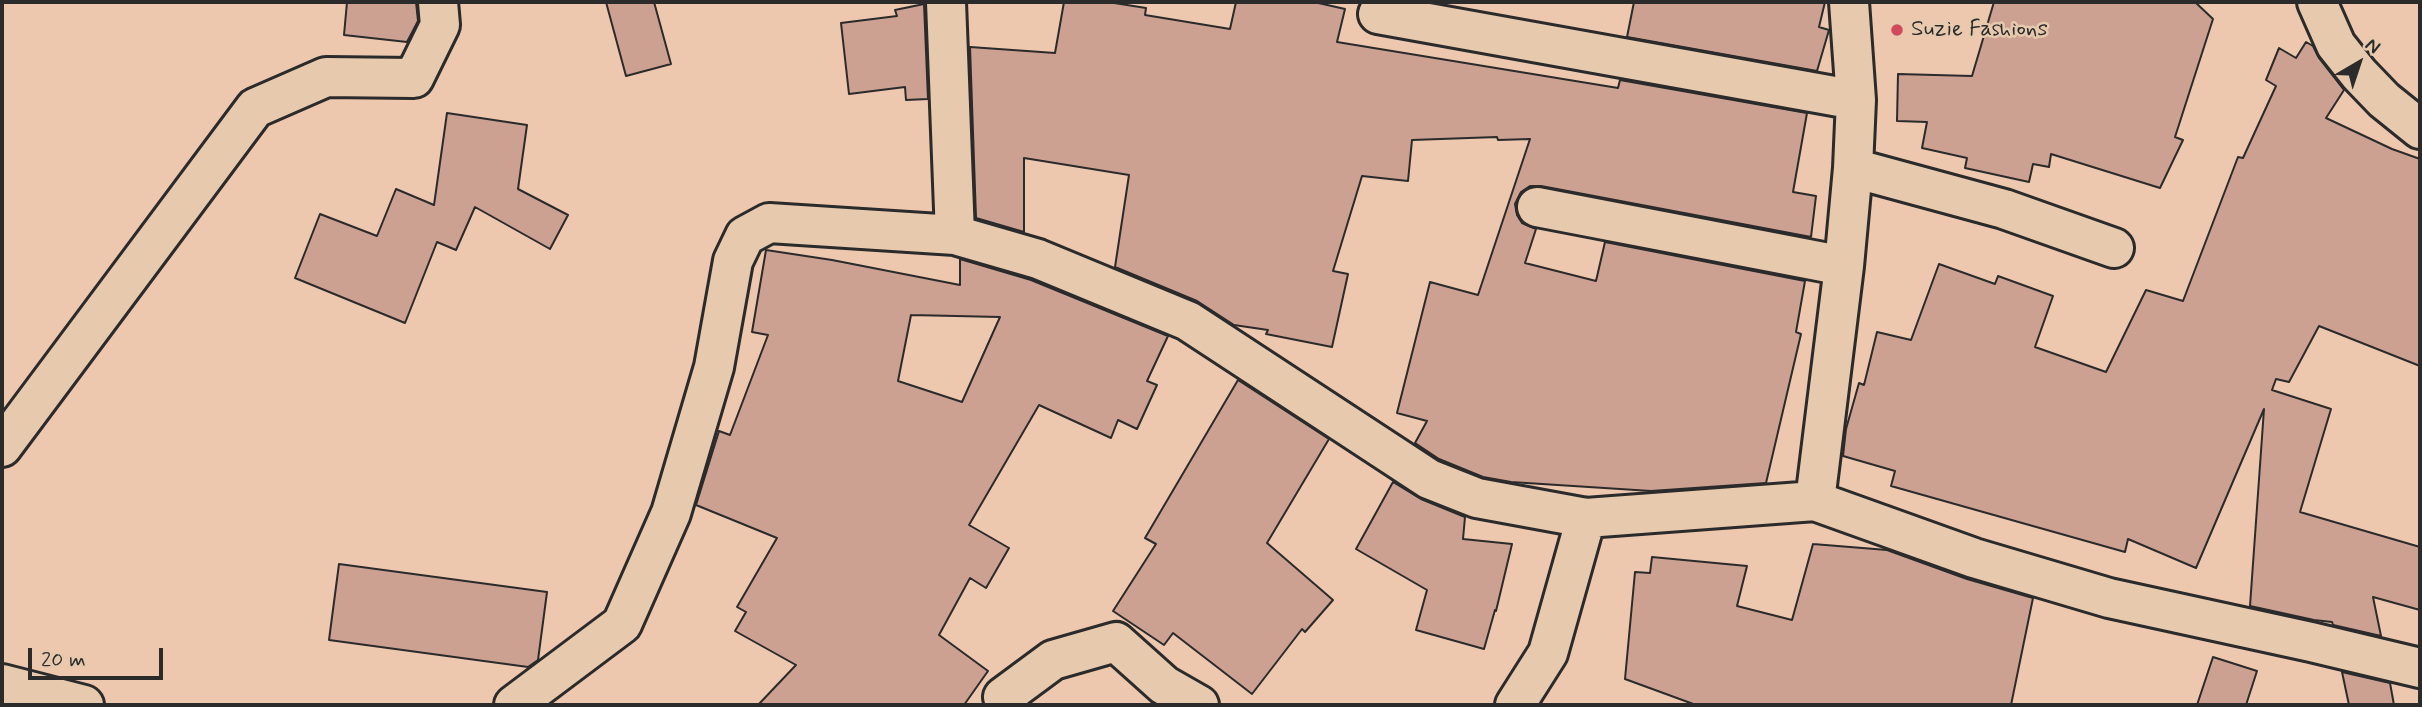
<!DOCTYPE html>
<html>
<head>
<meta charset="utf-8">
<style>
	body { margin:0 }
	#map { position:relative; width:2422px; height:707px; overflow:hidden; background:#edc7ae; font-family:Mynerve,sans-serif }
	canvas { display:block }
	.frame { position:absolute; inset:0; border:4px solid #2b2b2b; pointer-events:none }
	.north { position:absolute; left:2324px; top:28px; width:70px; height:70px; -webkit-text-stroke:5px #e7c9ae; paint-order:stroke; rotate:39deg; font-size:19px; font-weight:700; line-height:28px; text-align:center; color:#2b2b2b }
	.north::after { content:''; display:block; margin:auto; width:24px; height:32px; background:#2b2b2b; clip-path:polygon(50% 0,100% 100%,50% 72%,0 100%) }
	.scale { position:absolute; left:28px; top:648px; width:135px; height:32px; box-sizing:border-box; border:4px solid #2b2b2b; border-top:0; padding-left:9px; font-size:21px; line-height:24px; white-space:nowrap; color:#2b2b2b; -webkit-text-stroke:5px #e7c9ae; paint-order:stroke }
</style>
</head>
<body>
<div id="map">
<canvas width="2422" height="707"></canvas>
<div class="frame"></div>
<div class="north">N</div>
<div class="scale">20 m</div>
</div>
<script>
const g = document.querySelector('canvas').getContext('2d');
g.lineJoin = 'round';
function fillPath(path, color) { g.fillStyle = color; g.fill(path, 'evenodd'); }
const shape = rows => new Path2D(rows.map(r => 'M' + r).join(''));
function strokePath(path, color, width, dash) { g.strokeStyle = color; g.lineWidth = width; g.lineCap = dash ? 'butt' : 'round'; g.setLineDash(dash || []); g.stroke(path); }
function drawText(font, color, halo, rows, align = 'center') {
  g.font = font + ' Mynerve,sans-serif'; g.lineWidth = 5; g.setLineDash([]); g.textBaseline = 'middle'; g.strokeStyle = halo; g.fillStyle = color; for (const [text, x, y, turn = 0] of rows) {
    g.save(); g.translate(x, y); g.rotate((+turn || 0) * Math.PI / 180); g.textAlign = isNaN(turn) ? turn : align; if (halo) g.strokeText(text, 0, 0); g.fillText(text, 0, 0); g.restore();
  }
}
const building = shape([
	[347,2,416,2,418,21,407,42,344,35,347,2],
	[606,2,654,2,671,64,626,76,606,2],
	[1064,2,1108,2,1146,8,1145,15,1230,29,1236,2,1314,2,1345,9,1337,42,1618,88,1620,80,1807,113,1793,192,1816,196,1811,237,1541,186,1530,186,1521,192,1515,204,1517,215,1522,223,1536,229,1525,263,1596,281,1605,242,1805,281,1796,332,1801,334,1766,483,1651,491,1511,482,1483,477,1439,459,1415,443,1427,421,1397,413,1430,282,1478,295,1530,139,1498,140,1497,137,1412,140,1408,181,1362,176,1333,271,1348,274,1332,347,1266,334,1268,330,1234,325,1197,301,1115,267,1129,175,1024,158,1024,232,976,218,970,47,1055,53,1064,2],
	[1634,2,1825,2,1819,27,1829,30,1817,71,1627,37,1634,2],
	[1994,2,2195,2,2213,19,2175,137,2183,140,2160,188,2051,154,2049,167,2033,164,2029,182,1965,168,1967,158,1922,148,1927,122,1897,121,1898,74,1972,76,1994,2],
	[924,4,928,99,906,100,905,87,849,94,841,23,897,16,895,10,924,4],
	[2306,42,2313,46,2319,58,2344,90,2326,118,2392,149,2420,159,2420,366,2319,326,2289,382,2276,379,2272,390,2331,409,2300,512,2420,547,2420,610,2373,597,2381,636,2333,625,2332,622,2314,620,2250,606,2264,409,2196,568,2128,539,2125,552,1891,486,1895,471,1843,456,1846,429,1859,383,1864,385,1877,332,1911,340,1939,264,1995,284,1998,276,2053,296,2035,347,2106,372,2146,290,2183,301,2238,157,2243,158,2276,86,2266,80,2279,48,2296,58,2306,42],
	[447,113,527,125,518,189,568,215,550,249,475,207,456,250,437,242,405,323,295,278,320,214,377,236,396,189,434,205,447,113],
	[766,250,832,260,960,285,960,259,1031,280,1168,336,1147,381,1157,385,1137,429,1118,420,1111,438,1039,405,969,525,1009,548,986,588,970,578,939,635,988,671,964,705,758,705,796,665,735,631,746,612,737,607,777,538,696,505,719,431,730,435,768,335,752,332,766,250],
	[911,315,1000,317,962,402,898,381,911,315],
	[1238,380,1329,439,1267,543,1333,600,1305,632,1302,629,1252,694,1173,633,1164,645,1113,611,1156,544,1145,538,1238,380],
	[1393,482,1421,499,1465,517,1463,539,1512,544,1496,611,1495,610,1484,649,1416,630,1427,590,1356,549,1393,482],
	[1813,544,1887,550,1967,579,2033,598,2011,705,1696,705,1625,679,1635,572,1650,573,1652,557,1747,566,1737,606,1792,620,1813,544],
	[339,564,547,592,538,660,528,667,329,640,339,564],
	[2213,657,2257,671,2246,705,2197,705,2213,657],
	[2342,672,2390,683,2394,705,2349,705,2342,672]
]);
fillPath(building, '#cca192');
strokePath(building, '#2b2b2b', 2);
const minor = shape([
	[946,2,955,235],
	[2317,2,2336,45,2359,74,2384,100,2420,129],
	[1378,14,1856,100],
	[1853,168,2004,209,2114,248],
	[1537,207,1844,266],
	[2,447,255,108,326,77,414,78,440,25,438,2],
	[1815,501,1844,266,1853,168,1856,100,1849,2],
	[2,684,84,705],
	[1003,697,1053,660,1116,642,1164,685,1199,705],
	[514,705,622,624,671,513,714,367,733,261,745,236,769,223,955,235,1038,259,1188,321,1429,479,1477,498,1586,518,1815,501,1974,558,2109,598,2311,642,2420,668],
	[1515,705,1548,653,1586,518]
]);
strokePath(minor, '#2b2b2b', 44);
strokePath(minor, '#e7c9ae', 38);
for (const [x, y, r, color] of [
	[1897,30,7,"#d1495b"]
]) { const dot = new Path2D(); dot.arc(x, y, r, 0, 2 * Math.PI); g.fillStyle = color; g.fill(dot); strokePath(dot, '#e7c9ae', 2.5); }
drawText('23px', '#2b2b2b', '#e7c9ae', [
	["Suzie Fashions",1911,30]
], 'left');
</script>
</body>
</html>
